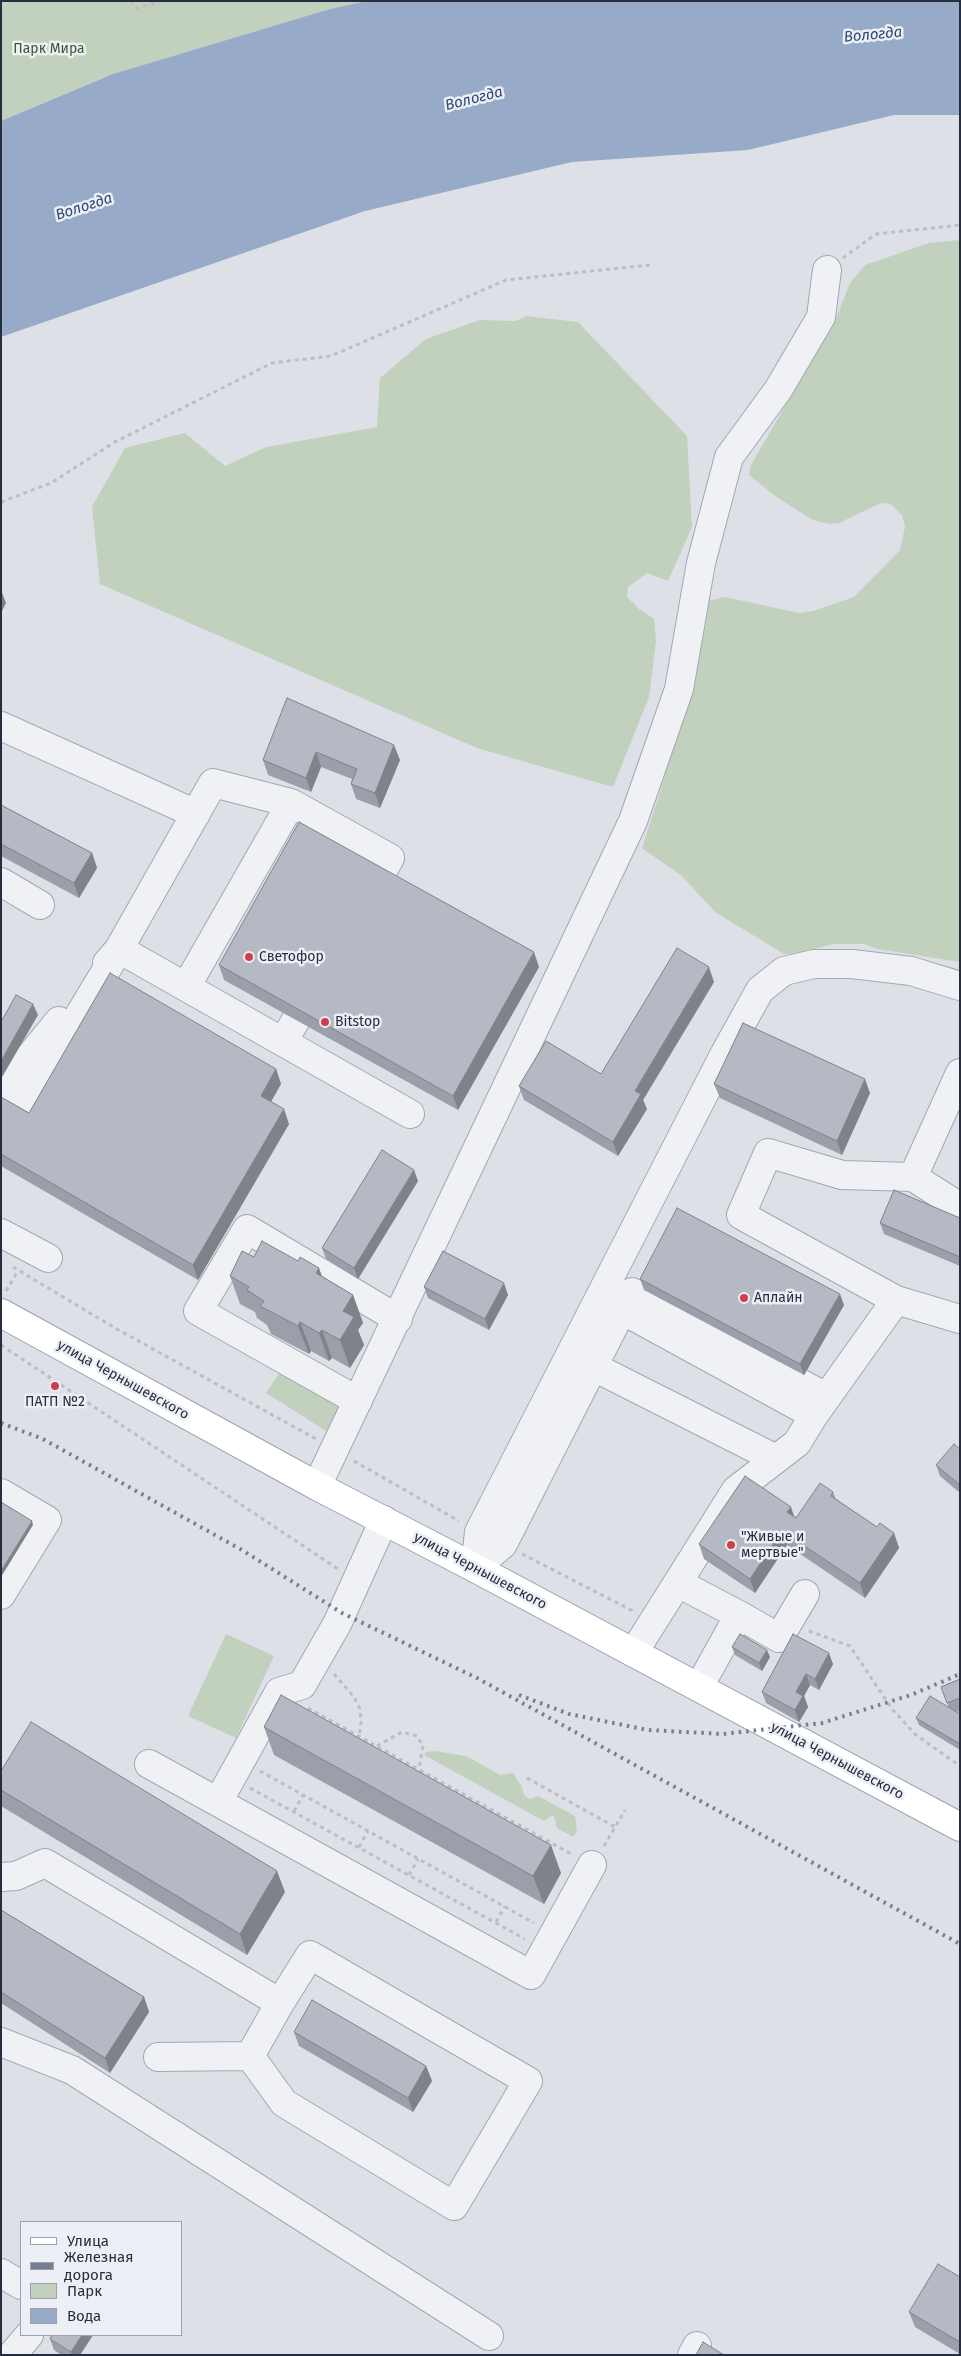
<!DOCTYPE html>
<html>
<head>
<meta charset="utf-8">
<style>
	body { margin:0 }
	#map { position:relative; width:961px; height:2356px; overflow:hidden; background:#dde0e7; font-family:"Fira Sans",sans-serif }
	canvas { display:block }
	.frame { position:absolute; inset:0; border:2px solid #262d3d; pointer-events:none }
	.legend { position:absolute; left:20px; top:2221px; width:162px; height:115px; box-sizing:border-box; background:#eceff5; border:1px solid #9da1ab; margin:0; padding:6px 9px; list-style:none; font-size:15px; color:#262d3d }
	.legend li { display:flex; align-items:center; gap:10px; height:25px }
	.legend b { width:25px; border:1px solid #9da1ab }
</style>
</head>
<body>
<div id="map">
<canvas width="961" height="2356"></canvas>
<div class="frame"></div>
<ul class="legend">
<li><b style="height:6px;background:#fff"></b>Улица</li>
<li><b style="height:6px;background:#767e91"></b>Железная дорога</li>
<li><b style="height:14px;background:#c1d1be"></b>Парк</li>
<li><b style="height:14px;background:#97abc8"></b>Вода</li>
</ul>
</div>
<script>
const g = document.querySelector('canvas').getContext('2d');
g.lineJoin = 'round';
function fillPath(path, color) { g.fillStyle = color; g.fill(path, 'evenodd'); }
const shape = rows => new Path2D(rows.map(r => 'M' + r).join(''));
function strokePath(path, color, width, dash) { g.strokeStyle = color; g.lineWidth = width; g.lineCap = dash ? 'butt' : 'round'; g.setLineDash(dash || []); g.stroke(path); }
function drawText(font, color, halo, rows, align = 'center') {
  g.font = font + ' "Fira Sans",sans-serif'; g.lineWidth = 5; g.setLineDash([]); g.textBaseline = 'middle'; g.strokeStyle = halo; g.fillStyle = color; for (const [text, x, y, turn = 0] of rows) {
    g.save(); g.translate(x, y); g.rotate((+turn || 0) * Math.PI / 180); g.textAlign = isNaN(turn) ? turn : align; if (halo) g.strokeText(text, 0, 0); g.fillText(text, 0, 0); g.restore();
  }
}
fillPath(shape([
	[1,1,367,1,330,9,113,74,1,121],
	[960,240,960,962,877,949,864,944,833,944,795,954,784,954,715,912,682,876,642,848,664,779,700,603,725,597,799,613,813,611,854,597,900,550,905,527,902,515,891,504,881,503,839,523,829,524,813,520,775,496,749,475,751,465,837,316,850,283,865,265,929,243],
	[526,316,578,322,687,436,692,527,668,581,647,573,628,587,627,597,639,609,654,619,656,641,649,697,613,787,477,748,100,584,92,507,125,448,185,433,225,466,266,447,377,427,380,378,426,339,480,320,516,321],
	[281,1370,347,1410,331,1434,266,1393],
	[226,1634,274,1656,236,1738,188,1716],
	[435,1751,466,1756,500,1775,513,1773,522,1787,524,1795,530,1799,538,1796,575,1816,577,1831,573,1837,557,1828,554,1816,552,1815,544,1821,424,1755,426,1752]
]), '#c1d1be');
fillPath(shape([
	[367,1,960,1,960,115,894,115,748,150,572,162,365,211,1,337,1,121,113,74,330,9]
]), '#97abc8');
const minor = shape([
	[1,726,196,814],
	[1,882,40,905],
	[107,963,119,949,213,783,291,803],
	[186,987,291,803,390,858,365,902],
	[283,1042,315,987],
	[960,1073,913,1177,960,1207],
	[1,1095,8,1083,59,1021],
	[1,1145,119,949,410,1114],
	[1,1233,48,1258],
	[896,1300,741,1215,768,1153,842,1175,913,1177],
	[622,1310,632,1292,826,1397],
	[594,1367,776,1459],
	[358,1401,198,1311,247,1229,398,1319],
	[317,1486,633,821,679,689,701,563,729,457,778,390,821,317,827,270],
	[1,1493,47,1520,1,1595],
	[475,1568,479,1532,725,1053,760,990,784,971,814,964,852,964,911,971,960,986],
	[475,1568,503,1544,622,1310,814,1415],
	[678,1583,739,1615,699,1687],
	[739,1615,779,1638,805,1594],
	[634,1652,736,1490,797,1443,814,1415,896,1300,960,1319],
	[149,1764,531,1975,592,1865],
	[218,1802,279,1692,302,1685,337,1624,384,1520],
	[1,1877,16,1876,45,1863,280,2003,310,1955,528,2081,454,2206,284,2103,250,2056,280,2003],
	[1,2042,72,2070,489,2336],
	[158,2057,250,2056],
	[1,2273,21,2285],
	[12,2355,29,2335],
	[692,2355,697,2346]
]);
const major = shape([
	[1,1313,317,1486,475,1568,960,1827]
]);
strokePath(minor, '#a2a7b1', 30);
strokePath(major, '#9ca3b3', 30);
strokePath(shape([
	[130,1,137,8,163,1],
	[843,258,876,234,960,225],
	[1,502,51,483,115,442,272,363,331,356,506,280,650,265],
	[13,1267,115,1328,316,1439],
	[6,1291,18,1271],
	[1,1345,338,1569],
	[354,1461,459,1521],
	[522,1554,635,1612],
	[809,1631,850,1646,892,1709,916,1735,960,1766],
	[334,1674,354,1697,360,1709,361,1722,359,1736],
	[308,1708,573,1855],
	[377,1746,402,1732,417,1736,423,1746,419,1769],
	[260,1771,534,1923],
	[527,1778,615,1827],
	[250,1788,525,1939],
	[294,1811,303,1795],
	[604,1846,625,1810],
	[359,1847,368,1831],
	[409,1875,418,1859],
	[496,1922,505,1906]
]), '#bbbec5', 3, [4, 4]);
strokePath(minor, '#eff1f5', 28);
strokePath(major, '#fff', 28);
strokePath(shape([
	[1,1423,43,1439,242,1550,342,1613,477,1678,960,1944],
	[519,1695,569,1714,648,1730,723,1734,822,1723,911,1695,960,1674]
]), '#767e91', 4, [2.5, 5]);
fillPath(shape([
	[287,698,400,760,380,808,356,799,351,784,352,779,321,767,311,792,268,775,263,760],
	[1,805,92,853,97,868,79,898,1,856],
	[219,965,539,967,458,1110,224,980],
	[714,982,643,1100,647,1109,618,1156,524,1100,519,1086,601,1074],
	[276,1069,281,1084,271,1102,289,1124,198,1280,1,1166,1,1097,29,1113],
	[714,1084,870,1093,842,1155,720,1098],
	[418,1181,358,1279,326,1259,322,1248],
	[960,1218,960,1266,884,1234,880,1223],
	[230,1276,322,1276,353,1295,363,1323,358,1330,364,1345,350,1368,332,1358,329,1361,311,1351,309,1354,271,1334,267,1325,257,1318,255,1312,240,1304],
	[640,1279,844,1305,804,1375,644,1290],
	[424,1287,508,1295,489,1330,428,1298],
	[960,1449,960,1493,940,1476,936,1465],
	[833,1492,836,1499,877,1527,894,1533,899,1548,865,1598,787,1545,755,1593,704,1559,699,1544,795,1517,796,1518],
	[793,1634,833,1664,819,1690,810,1685,804,1696,808,1707,799,1722,766,1703,762,1692],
	[732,1647,770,1657,762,1671,735,1655],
	[960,1679,960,1711,956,1712,960,1714,960,1750,919,1725,916,1718,949,1708,941,1687],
	[264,1727,561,1873,544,1904,274,1755],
	[1,1771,285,1892,247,1955,1,1806],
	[1,1910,144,1997,149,2012,110,2073,1,2003],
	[294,2032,426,2066,432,2081,413,2112,299,2046],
	[960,2277,960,2354,915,2327,909,2312],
	[52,2335,93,2335,80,2355,61,2355,54,2350,50,2339]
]), '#9b9fa9');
fillPath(shape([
	[1,590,6,603,1,613],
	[394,745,400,760,380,808,375,793],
	[316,752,321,767,311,792,306,778],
	[92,853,97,868,79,898,74,883],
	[534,952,539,967,458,1110,453,1096],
	[709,967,714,982,643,1100,647,1109,618,1156,613,1142,635,1091],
	[33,1004,38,1015,1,1079,1,1061],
	[276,1069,281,1084,266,1110,261,1096],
	[865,1079,870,1093,842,1155,837,1141],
	[284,1109,289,1124,198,1280,193,1265],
	[414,1170,418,1181,358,1279,354,1268],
	[319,1268,329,1296,316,1273],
	[504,1283,508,1295,489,1330,485,1319],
	[840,1294,844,1305,804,1375,800,1364],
	[353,1295,363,1323,358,1330,364,1345,350,1368,340,1340,343,1311],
	[300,1322,311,1351,309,1354,298,1326],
	[322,1330,332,1358,329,1361,319,1333],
	[791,1507,796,1522,787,1512],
	[32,1521,33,1525,1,1577,1,1571],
	[782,1531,787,1545,755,1593,750,1579],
	[894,1533,899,1548,865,1598,860,1583],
	[767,1650,770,1657,762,1671,759,1663],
	[829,1653,833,1664,819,1690,815,1679],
	[806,1674,810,1685,804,1696,808,1707,799,1722,795,1710,796,1692],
	[551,1845,561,1873,544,1904,533,1876],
	[277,1871,285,1892,247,1955,240,1934],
	[144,1997,149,2012,110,2073,105,2058],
	[426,2066,432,2081,413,2112,408,2098],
	[82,2335,93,2335,80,2355,72,2355,71,2352]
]), '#7e8289');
const building = shape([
	[287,698,394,745,375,793,351,784,357,769,316,752,306,778,263,760,287,698],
	[1,805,92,853,74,883,1,844,1,805],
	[299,822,534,952,453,1096,219,965,299,822],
	[677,948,709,967,635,1091,641,1094,613,1142,519,1086,546,1041,601,1074,677,948],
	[110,973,276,1069,261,1096,284,1109,193,1265,1,1154,1,1097,29,1113,110,973],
	[16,995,33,1004,1,1061,1,1022,16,995],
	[743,1023,865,1079,837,1141,714,1084,743,1023],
	[382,1150,414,1170,354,1268,322,1248,382,1150],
	[894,1190,960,1218,960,1257,880,1223,894,1190],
	[677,1208,840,1294,800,1364,640,1279,677,1208],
	[262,1241,298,1261,300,1257,319,1268,316,1273,353,1295,343,1311,354,1317,340,1340,322,1330,319,1333,300,1322,298,1326,260,1306,264,1301,247,1290,249,1287,230,1276,242,1251,254,1257,262,1241],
	[443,1251,504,1283,485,1319,424,1287,443,1251],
	[954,1444,960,1449,960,1485,936,1465,954,1444],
	[745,1476,791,1507,787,1512,796,1518,820,1483,833,1492,831,1496,877,1527,880,1523,894,1533,860,1583,782,1531,750,1579,699,1544,745,1476],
	[1,1502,32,1521,1,1571,1,1502],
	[740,1634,767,1650,759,1663,732,1647,740,1634],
	[793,1634,829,1653,815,1679,806,1674,796,1692,803,1696,795,1710,762,1692,793,1634],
	[960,1679,960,1698,947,1703,941,1687,960,1679],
	[281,1695,551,1845,533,1876,264,1727,281,1695],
	[930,1696,960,1714,960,1744,916,1718,930,1696],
	[31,1722,277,1871,240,1934,1,1790,1,1771,31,1722],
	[1,1910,144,1997,105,2058,1,1992,1,1910],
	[312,2000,426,2066,408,2098,294,2032,312,2000],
	[938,2264,960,2277,960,2342,909,2312,938,2264],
	[52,2335,82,2335,71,2352,50,2339,52,2335],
	[703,2342,724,2355,696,2355,703,2342]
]);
fillPath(building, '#b4b9c4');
strokePath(building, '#7e8289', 1);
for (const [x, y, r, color] of [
	[249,957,5,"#cf3f49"],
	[325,1022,5,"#cf3f49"],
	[744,1298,5,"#cf3f49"],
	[55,1386,5,"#cf3f49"],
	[731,1545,5,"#cf3f49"]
]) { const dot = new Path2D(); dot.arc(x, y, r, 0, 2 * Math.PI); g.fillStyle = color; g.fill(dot); strokePath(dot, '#eceff5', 2); }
drawText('14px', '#385933', '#eceff5', [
	["Парк Мира",49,49]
]);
drawText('14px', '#262d3d', '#eceff5', [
	["Светофор",259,957],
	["Bitstop",335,1022],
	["Аплайн",754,1298],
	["ПАТП №2",55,1402,"center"],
	["\"Живые и",741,1537],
	["мертвые\"",741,1553]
], 'left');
drawText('14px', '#262d3d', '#eceff5', [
	["улица Чернышевского",123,1380,29],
	["улица Чернышевского",480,1571,28],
	["улица Чернышевского",837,1761,28]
]);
drawText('italic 15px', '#304871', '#eceff5', [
	["Вологда",873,35,-5],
	["Вологда",474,99,-14],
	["Вологда",84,207,-18]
]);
</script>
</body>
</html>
